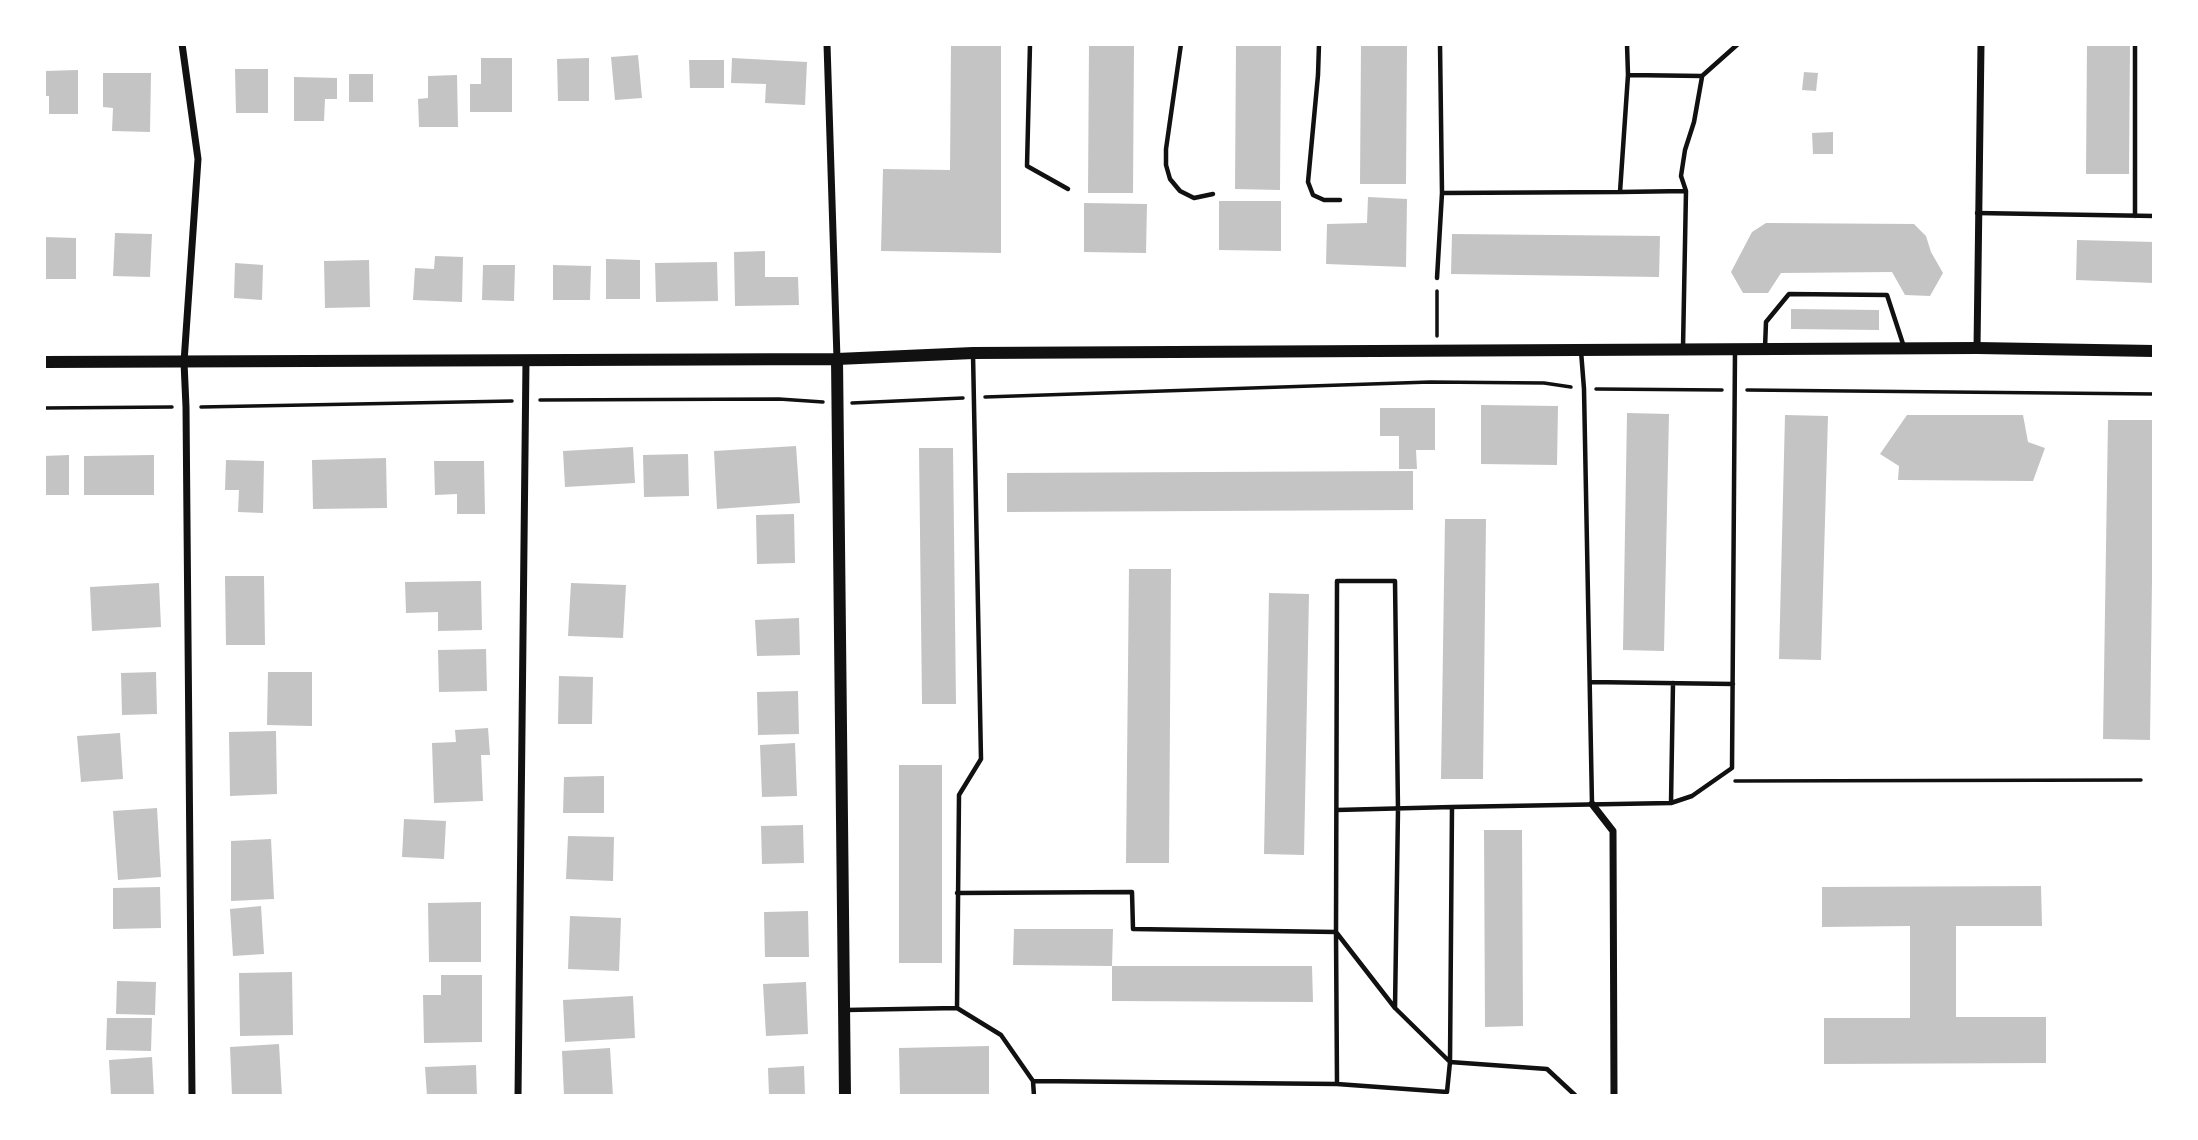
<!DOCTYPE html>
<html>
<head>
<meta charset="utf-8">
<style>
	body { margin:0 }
	#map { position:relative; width:2198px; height:1140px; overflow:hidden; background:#fff; font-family:"DejaVu Sans",sans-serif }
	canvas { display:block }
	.frame { position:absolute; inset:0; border:46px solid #fff; pointer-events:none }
</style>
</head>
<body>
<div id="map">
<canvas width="2198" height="1140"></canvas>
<div class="frame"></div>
</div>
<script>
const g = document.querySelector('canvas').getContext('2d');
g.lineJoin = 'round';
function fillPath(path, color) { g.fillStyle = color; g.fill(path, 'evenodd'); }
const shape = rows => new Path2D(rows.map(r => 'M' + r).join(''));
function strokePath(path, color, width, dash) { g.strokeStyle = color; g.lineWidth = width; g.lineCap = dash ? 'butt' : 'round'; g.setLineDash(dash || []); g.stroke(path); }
fillPath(shape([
	[951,44,1001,44,1001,253,881,251,883,169,950,170],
	[1089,44,1134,44,1133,193,1088,193],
	[1236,44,1281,44,1280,190,1235,189],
	[1361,44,1407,44,1406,184,1360,184],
	[2087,44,2130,44,2129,174,2086,174],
	[638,55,642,98,615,100,611,57],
	[481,58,512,58,512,112,470,112,470,84,481,84],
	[589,58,589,101,558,101,557,59],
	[732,58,807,62,805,105,765,103,766,84,731,83],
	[689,60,724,60,724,88,690,88],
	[235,69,268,69,268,113,236,113],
	[78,70,78,114,49,114,49,96,44,96,44,71],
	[1804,72,1818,73,1816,91,1802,90],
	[103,73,151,73,150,132,112,131,113,108,103,107],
	[349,74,373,74,373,102,349,102],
	[457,75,458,127,419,127,418,99,428,98,428,76],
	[294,77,337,78,337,99,325,99,324,121,294,121],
	[1833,132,1833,154,1813,154,1812,133],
	[1368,197,1407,199,1406,267,1326,264,1327,224,1367,223],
	[1219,201,1281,201,1281,251,1219,250],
	[1084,203,1147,204,1146,253,1084,252],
	[1766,223,1914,224,1926,236,1931,252,1943,273,1930,296,1905,295,1892,272,1781,273,1768,293,1743,293,1731,272,1752,232],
	[115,233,152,234,150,277,113,276],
	[1452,234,1660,236,1659,277,1451,274],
	[44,237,76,238,76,279,44,279],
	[2077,240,2154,242,2154,283,2076,280],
	[765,251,765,277,798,277,799,305,735,306,734,252],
	[435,256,463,257,462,302,413,300,415,268,434,269],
	[606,259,640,260,640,299,606,299],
	[369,260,370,307,325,308,324,261],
	[717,262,718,301,656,302,655,263],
	[235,263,263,265,262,300,234,298],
	[483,265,515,265,514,301,482,300],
	[553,265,591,266,590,300,553,300],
	[1791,309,1879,310,1879,330,1791,329],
	[1481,405,1558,406,1557,465,1481,464],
	[1380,408,1435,408,1435,450,1416,450,1417,469,1399,469,1399,436,1380,436],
	[1627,413,1669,414,1664,651,1623,650],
	[1785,415,1828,416,1821,660,1779,659],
	[1907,415,2023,415,2028,442,2045,448,2033,481,1898,480,1899,466,1880,454],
	[2108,420,2154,420,2150,740,2103,739],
	[796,446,800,503,717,509,714,451],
	[633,447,635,483,565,487,563,451],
	[919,448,953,448,956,704,922,704],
	[688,454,689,496,644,497,643,455],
	[69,455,69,495,44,495,44,456],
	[154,455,154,495,84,495,84,456],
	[386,458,387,508,313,509,312,460],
	[226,460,264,461,263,513,238,512,239,490,225,490],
	[434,461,484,461,485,514,457,514,457,494,435,495],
	[1413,471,1413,510,1007,512,1007,473],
	[794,514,795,563,757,564,756,515],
	[1445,519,1486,519,1483,779,1441,779],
	[1129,569,1171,569,1169,863,1126,863],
	[225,576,264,576,265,645,226,645],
	[481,581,482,630,438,631,438,612,406,613,405,582],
	[159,583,161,627,92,631,90,587],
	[571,583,626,585,623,638,568,636],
	[1269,593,1309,594,1304,855,1264,854],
	[799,618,800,655,757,656,755,620],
	[486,649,487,691,439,692,438,650],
	[156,672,157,714,122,715,121,673],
	[268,672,312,672,312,726,267,725],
	[559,676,593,677,592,724,558,724],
	[798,691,799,734,758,735,757,692],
	[488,728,490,755,481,755,483,801,434,803,432,743,456,742,455,730],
	[276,731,277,794,230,796,229,732],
	[120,733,123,779,81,782,77,736],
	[795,743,797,796,762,797,760,745],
	[899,765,942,765,942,963,899,963],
	[604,776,604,813,563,813,564,777],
	[157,808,161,877,118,880,113,811],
	[404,819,446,821,444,859,402,857],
	[803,825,804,863,762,864,761,826],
	[1484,830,1522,830,1523,1026,1485,1027],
	[568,836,614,837,613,881,566,879],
	[271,839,274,899,231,901,231,841],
	[2041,886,2042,926,1956,926,1956,1017,2046,1017,2046,1063,1824,1064,1824,1018,1910,1018,1910,926,1822,927,1822,887],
	[160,887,161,928,113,929,113,888],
	[481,902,481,962,429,962,428,903],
	[261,906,264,954,233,956,230,909],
	[808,911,809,957,765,957,764,912],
	[570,916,621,918,619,971,568,969],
	[1014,929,1113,929,1112,966,1013,965],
	[1112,966,1312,966,1313,1002,1112,1001],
	[292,972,293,1035,240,1036,239,973],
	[441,975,482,975,482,1042,424,1043,423,995,441,995],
	[117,981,156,982,155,1015,116,1014],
	[806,982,808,1034,766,1036,763,984],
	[633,996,635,1038,565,1042,563,1000],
	[107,1018,152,1018,151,1051,106,1050],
	[279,1044,282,1096,232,1096,230,1047],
	[989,1046,989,1096,900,1096,899,1048],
	[610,1048,613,1096,564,1096,562,1051],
	[152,1057,154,1096,111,1096,109,1060],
	[476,1065,477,1096,427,1096,425,1067],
	[804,1066,805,1096,769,1096,768,1068]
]), '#c4c4c4');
strokePath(shape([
	[1437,291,1437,336],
	[1596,389,1722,390],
	[1747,390,2154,394],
	[985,397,1430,382,1544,383,1571,387],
	[540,400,779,399,823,402],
	[852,403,963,398],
	[201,407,512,401],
	[44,408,172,407],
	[1735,781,2141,780]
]), '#111', 3.5);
strokePath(shape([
	[1030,44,1027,166,1068,189],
	[1181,44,1166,149,1166,165,1170,179,1180,191,1194,198,1213,194],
	[1319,44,1318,75,1308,182,1313,195,1324,200,1340,200],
	[1627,44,1628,75,1620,192,1686,191,1683,348],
	[1628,75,1702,76,1738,44],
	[1686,191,1681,176,1685,150,1694,122,1702,77],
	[1442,193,1620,192],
	[1977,213,2154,216],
	[2135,216,2135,44],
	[1437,278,1442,193,1440,44],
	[1765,348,1766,322,1789,294,1887,295,1904,347],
	[1581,351,1584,389,1592,804],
	[1590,682,1733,684],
	[1671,803,1673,683],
	[1337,810,1452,807],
	[957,893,1132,892,1133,929,1336,932,1337,1084],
	[957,1008,1001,1035,1033,1081,1337,1084,1447,1092,1450,1062,1452,807,1671,803,1692,796,1732,768,1735,350],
	[1395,1008,1336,932,1337,581,1395,581,1398,810,1395,1008,1450,1062,1547,1069,1576,1096],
	[846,1010,957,1008,959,795,981,759,973,354],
	[1033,1081,1034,1096]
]), '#111', 4.5);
strokePath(shape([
	[182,44,198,159,184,362,186,407,192,1096],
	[827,44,837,359],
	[1977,348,1981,44],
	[1592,804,1613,831,1614,1096],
	[518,1096,526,360]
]), '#111', 7);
strokePath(shape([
	[837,359,845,1096],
	[44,362,837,359,973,353,1977,348,2154,351]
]), '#111', 12);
</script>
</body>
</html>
